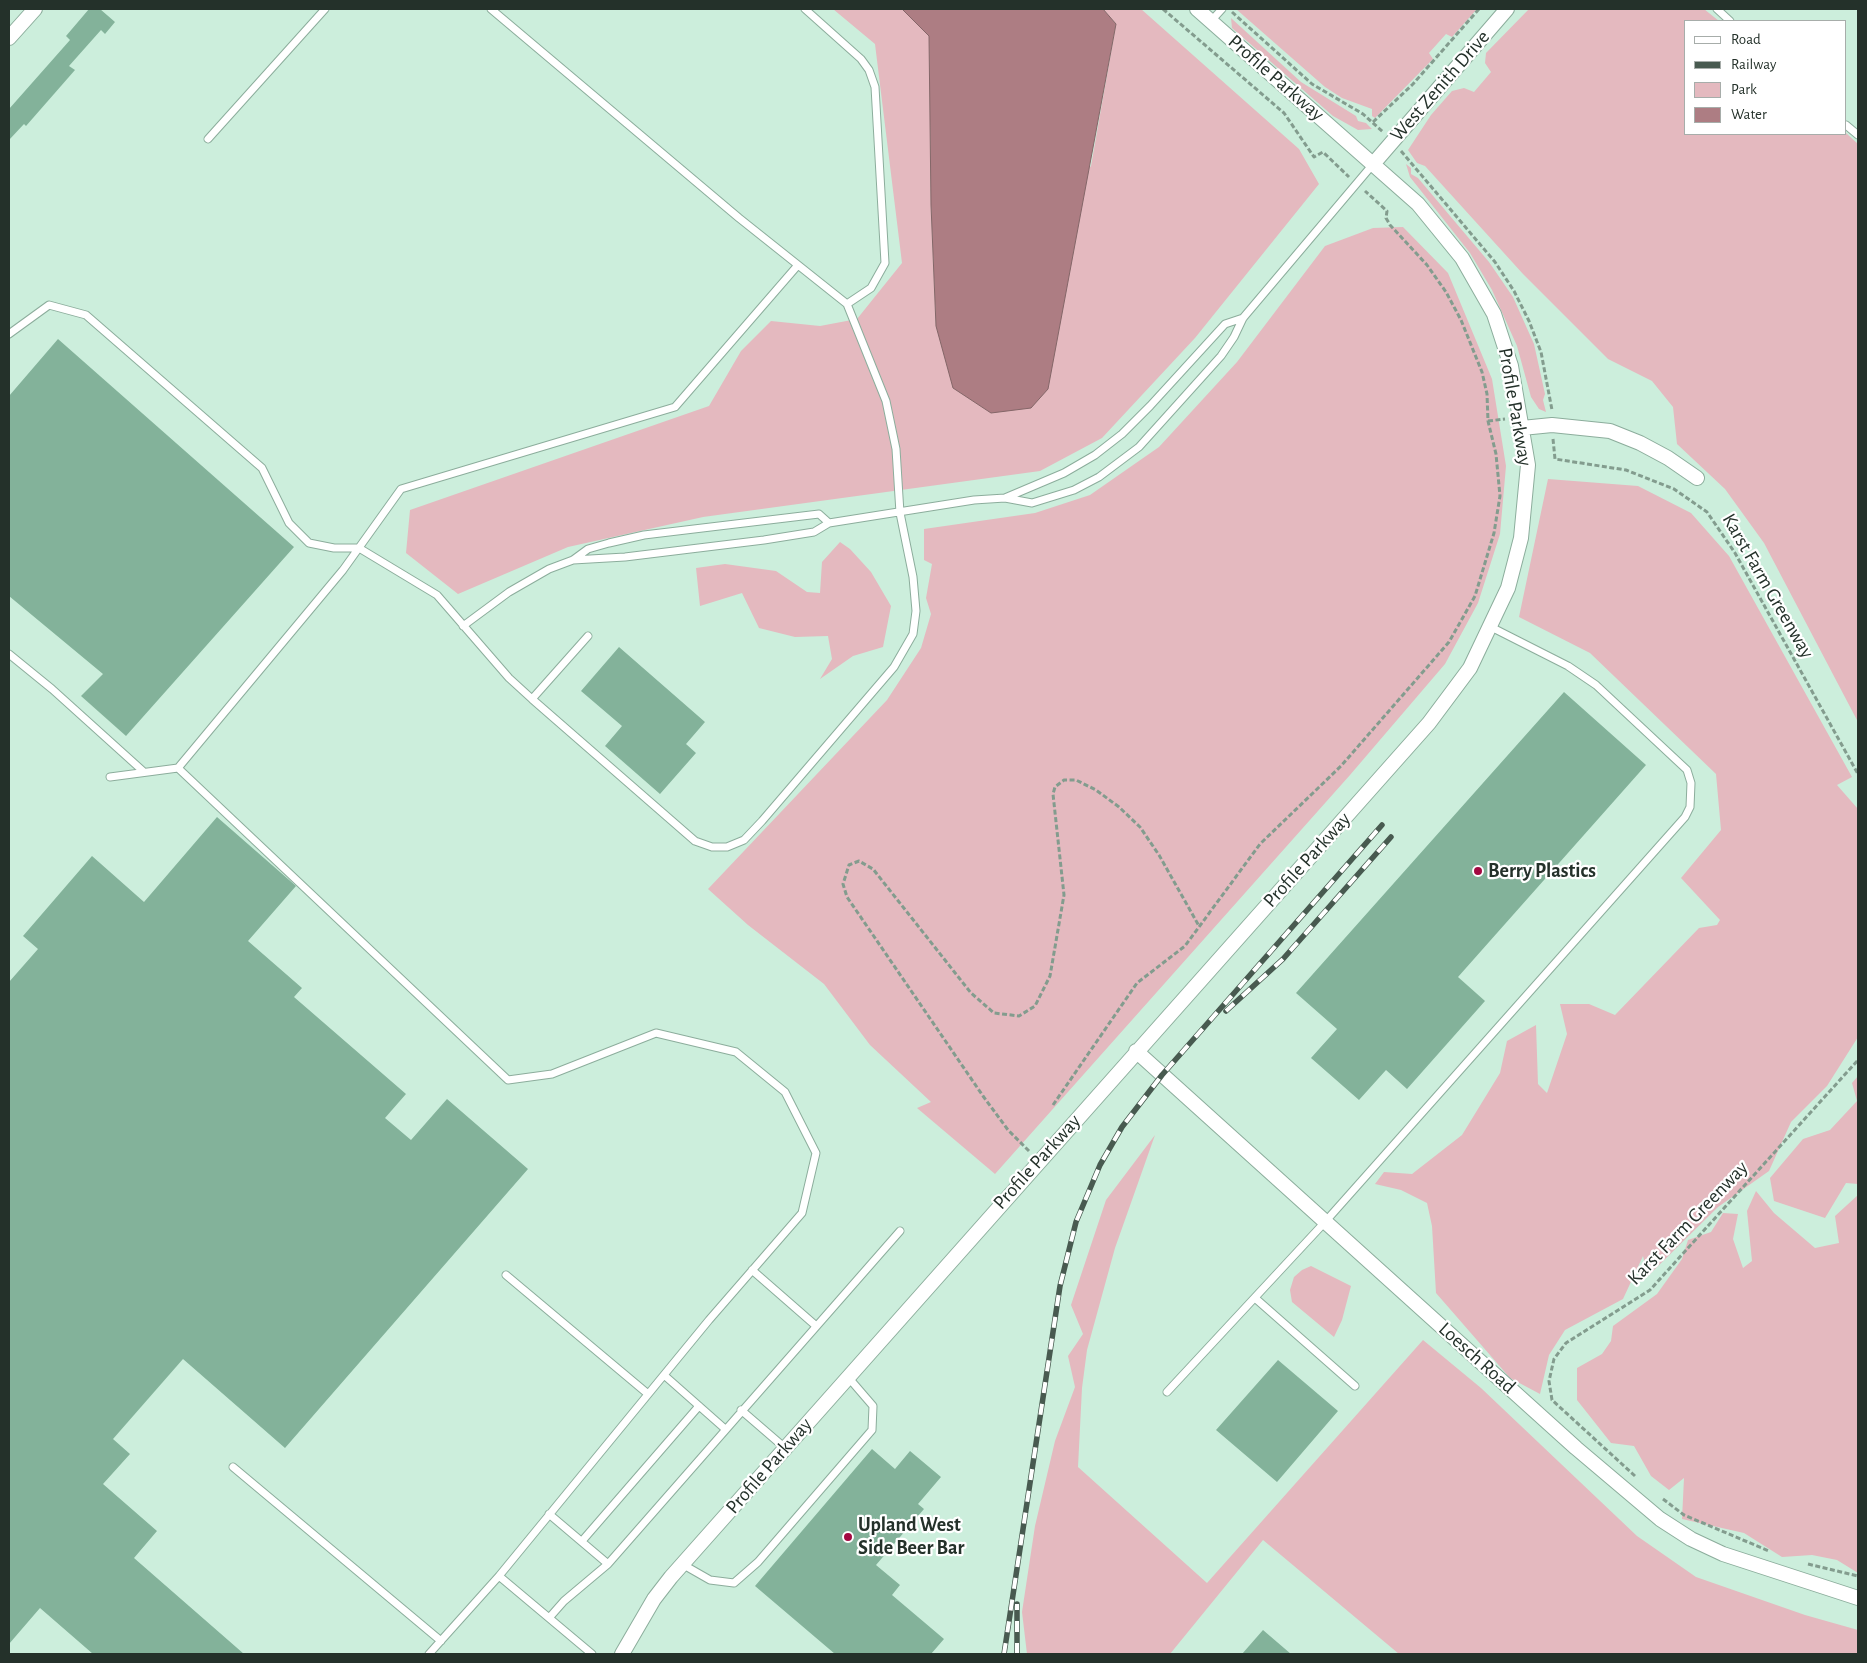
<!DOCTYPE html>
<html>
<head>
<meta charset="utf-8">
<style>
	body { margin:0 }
	#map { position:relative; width:1867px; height:1663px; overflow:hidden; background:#cceedc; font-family:"Alegreya Sans",sans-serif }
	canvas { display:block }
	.frame { position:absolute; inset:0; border:10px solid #24312a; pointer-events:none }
	.legend { position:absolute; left:1684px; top:20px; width:162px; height:115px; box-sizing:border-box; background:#fff; border:1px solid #a7adaa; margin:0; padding:6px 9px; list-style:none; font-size:15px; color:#24312a }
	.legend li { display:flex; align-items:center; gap:10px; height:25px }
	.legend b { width:25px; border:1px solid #a7adaa }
</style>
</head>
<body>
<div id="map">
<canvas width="1867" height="1663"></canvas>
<div class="frame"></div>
<ul class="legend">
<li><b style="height:6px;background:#fff"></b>Road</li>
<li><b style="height:6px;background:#485a50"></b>Railway</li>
<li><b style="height:14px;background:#e4b9bf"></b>Park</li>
<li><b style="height:14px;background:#ad7d83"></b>Water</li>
</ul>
</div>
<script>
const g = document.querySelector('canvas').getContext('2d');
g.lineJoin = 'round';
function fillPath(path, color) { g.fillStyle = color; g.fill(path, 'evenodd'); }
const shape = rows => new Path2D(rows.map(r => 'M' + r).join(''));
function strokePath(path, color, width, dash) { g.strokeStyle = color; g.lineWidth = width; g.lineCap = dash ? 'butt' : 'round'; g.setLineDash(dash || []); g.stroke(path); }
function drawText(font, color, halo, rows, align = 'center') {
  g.font = font + ' "Alegreya Sans",sans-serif'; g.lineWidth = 4.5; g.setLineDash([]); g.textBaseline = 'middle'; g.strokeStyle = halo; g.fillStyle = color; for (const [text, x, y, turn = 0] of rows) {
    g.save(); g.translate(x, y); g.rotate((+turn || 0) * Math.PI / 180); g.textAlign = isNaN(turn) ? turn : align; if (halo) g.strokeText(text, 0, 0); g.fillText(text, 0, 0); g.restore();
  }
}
fillPath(shape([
	[833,9,902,9,929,35,931,205,936,326,1091,166,1116,24,1103,9,1141,9,1299,149,1319,184,1195,338,1102,438,1040,471,703,517,568,547,458,594,406,553,410,510,709,406,741,351,771,321,820,326,857,319,902,263,875,44],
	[1236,9,1477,9,1452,37,1446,34,1429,53,1433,59,1375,118,1372,116,1372,109,1342,98,1325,87],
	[1529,9,1704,9,1719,21,1686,21,1686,134,1846,133,1858,144,1858,722,1764,543,1725,489,1677,444,1673,407,1652,381,1608,359,1523,274,1425,166,1417,163,1408,150,1431,115,1452,91,1464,88,1474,92,1491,72,1485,63,1486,53],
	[1231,18,1301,82,1356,116,1358,121,1366,123,1372,129,1358,130,1333,116,1232,28],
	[1406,164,1411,168,1411,174,1418,178,1489,262,1513,297,1534,344,1545,394,1543,400,1546,412,1539,409,1531,397,1517,346,1492,290,1470,253,1410,177],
	[1403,227,1448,273,1492,379,1506,466,1500,534,1478,603,1445,664,1350,775,995,1174,917,1108,931,1102,870,1045,824,984,748,925,708,889,887,700,921,648,931,614,926,598,932,564,924,560,924,529,1035,513,1090,495,1159,447,1237,362,1325,246,1373,228],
	[1548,479,1638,486,1691,513,1729,556,1852,777,1837,785,1858,809,1858,1037,1827,1086,1791,1122,1769,1171,1718,1207,1648,1276,1643,1256,1623,1299,1565,1330,1549,1355,1540,1394,1510,1378,1436,1293,1432,1226,1427,1203,1401,1190,1375,1184,1384,1172,1412,1174,1462,1135,1500,1073,1507,1041,1536,1025,1538,1084,1547,1093,1567,1034,1560,1004,1589,1004,1615,1015,1699,928,1717,925,1720,920,1681,878,1721,830,1716,774,1590,653,1519,617],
	[840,542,850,549,871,572,891,606,883,647,853,656,820,679,832,659,828,636,795,637,759,628,742,593,700,606,696,568,725,564,776,571,807,592,820,593,822,562],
	[1858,1076,1858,1184,1846,1183,1825,1218,1774,1201,1770,1178,1803,1139,1830,1130,1857,1101,1852,1083],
	[1155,1135,1115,1248,1087,1350,1082,1388,1078,1467,1207,1583,1423,1340,1481,1388,1637,1536,1696,1577,1805,1615,1858,1630,1858,1654,1399,1654,1263,1540,1170,1654,1027,1654,1022,1612,1035,1526,1055,1441,1075,1387,1068,1356,1083,1334,1071,1305,1106,1200],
	[1756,1191,1774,1213,1815,1248,1839,1243,1835,1216,1858,1195,1858,1573,1837,1560,1812,1555,1782,1557,1744,1533,1682,1519,1684,1478,1669,1490,1651,1476,1634,1446,1611,1443,1577,1400,1577,1368,1602,1354,1611,1341,1613,1326,1657,1294,1682,1259,1688,1240,1711,1232,1723,1213,1738,1214,1733,1239,1743,1268,1752,1261,1747,1211],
	[1311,1266,1351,1286,1342,1320,1334,1337,1292,1302,1290,1290,1294,1277,1302,1270]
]), '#e4b9bf');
const water = shape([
	[902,9,1103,9,1116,24,1048,389,1031,408,991,413,953,388,936,326,931,205,929,36,902,9]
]);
fillPath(water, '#ad7d83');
strokePath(water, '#846668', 1);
fillPath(shape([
	[89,9,100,9,115,22,105,34,101,30,69,66,75,70,26,126,24,124,9,140,9,109,70,40,66,36],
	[58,339,294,547,126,736,81,696,103,674,9,596,9,396],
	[619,647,705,722,686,744,696,753,660,794,605,746,622,726,581,691],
	[1564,692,1646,765,1458,977,1485,1001,1407,1089,1386,1070,1359,1100,1311,1058,1337,1029,1296,993],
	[217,817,296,886,248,941,302,988,294,997,406,1094,385,1118,411,1140,447,1099,528,1169,285,1448,183,1359,113,1439,130,1454,103,1484,157,1531,134,1558,244,1654,93,1654,40,1608,9,1644,9,982,38,949,23,936,92,856,144,902],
	[1278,1360,1338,1411,1277,1482,1216,1430],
	[872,1449,895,1469,910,1451,941,1477,918,1504,924,1509,876,1565,900,1585,892,1595,944,1639,931,1654,835,1654,755,1586],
	[1263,1630,1291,1654,1242,1654]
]), '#83b29a');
const service = shape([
	[491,9,739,218,847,304,871,288,885,263,875,87,869,70,861,59,805,9],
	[1717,9,1730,21],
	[1211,21,1222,9],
	[1846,125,1858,135],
	[208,139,325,9],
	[9,334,49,305,86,315,262,468,289,523,309,543,334,548,359,548,437,595,509,678,532,699,695,841,712,847,727,847,744,840,762,821,894,667,913,634,916,611,913,577,900,513,896,449,886,401,847,304],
	[1005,498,1064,473,1095,455,1122,434,1150,406,1225,324,1243,318],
	[573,560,625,557,764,540,814,532,829,523,974,500,1005,498,1032,503,1074,490,1099,477,1139,447,1221,356,1234,337,1243,318,1374,163],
	[463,626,509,592,549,569,573,560,588,549,609,543,644,535,819,514,829,523],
	[9,654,52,689,144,772],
	[532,699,588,636],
	[178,768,508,1080,552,1074,656,1033,736,1052,785,1092,816,1153,802,1213,709,1320,499,1576,429,1654],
	[110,777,178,768,343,570,401,489,675,407,798,265],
	[752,1270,815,1325],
	[506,1275,648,1394],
	[1255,1298,1355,1386],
	[664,1375,724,1428],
	[1167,1392,1325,1222,1685,817,1690,807,1691,783,1687,770,1596,685,1568,666,1491,627],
	[741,1410,785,1448],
	[233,1467,441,1641],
	[549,1514,608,1564],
	[582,1541,699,1406],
	[682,1564,710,1580,734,1583,758,1562,872,1430,873,1406,848,1377],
	[499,1576,592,1654],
	[549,1618,564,1601,608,1564,900,1231]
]);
const minor = shape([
	[9,38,35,9],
	[1374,163,1507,9],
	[1522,428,1552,425,1610,431,1640,443,1668,458,1697,478],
	[1136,1051,1576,1448,1660,1519,1691,1539,1723,1554,1858,1598],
	[622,1654,654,1599,671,1577,1429,723,1470,668,1508,588,1521,538,1528,465,1511,366,1494,314,1462,258,1418,204,1197,9]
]);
strokePath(service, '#8cad9c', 9);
strokePath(minor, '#8cad9c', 16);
strokePath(shape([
	[1163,9,1284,113,1314,157,1323,152,1349,177],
	[1232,12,1312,84,1363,114,1383,132],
	[1373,122,1413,84,1479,9],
	[1401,151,1495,262,1514,291,1529,321,1541,352,1552,410],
	[1488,421,1505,419],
	[1553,439,1555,459,1626,470,1674,489,1707,512,1735,553,1858,774],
	[1053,1105,1137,983,1185,946,1260,844,1341,766,1449,642,1475,596,1494,533,1500,496,1496,454,1488,421,1487,394,1482,372,1461,320,1446,292,1427,265,1390,225,1386,218,1387,211,1365,191],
	[1029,1151,1008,1130,983,1096,847,897,843,884,849,865,859,861,873,869,971,993,994,1013,1019,1016,1035,1006,1050,976,1064,895,1053,794,1055,787,1064,780,1076,780,1096,790,1119,807,1140,827,1159,855,1199,926],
	[1635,1476,1552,1400,1549,1381,1554,1359,1566,1343,1650,1290,1858,1060],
	[1663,1499,1684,1515,1769,1551],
	[1808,1564,1858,1576]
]), '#839c8e', 3, [5, 2.5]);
strokePath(service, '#fff', 7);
strokePath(minor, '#fff', 14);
const rail = shape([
	[1226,1011,1283,959,1391,837],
	[1004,1654,1060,1286,1076,1222,1100,1165,1122,1127,1162,1075,1382,825],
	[1017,1654,1017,1604]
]);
strokePath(rail, '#485a50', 5.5);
strokePath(rail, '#fff', 4, [11]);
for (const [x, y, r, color] of [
	[1478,871,5,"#a30841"],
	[848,1537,5,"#a30841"]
]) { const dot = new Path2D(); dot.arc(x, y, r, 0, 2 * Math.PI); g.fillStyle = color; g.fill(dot); strokePath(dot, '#fff', 2); }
drawText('20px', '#24312a', '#fff', [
	["Profile Parkway",1276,78,41],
	["West Zenith Drive",1440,86,-49],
	["Profile Parkway",1515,407,80],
	["Karst Farm Greenway",1768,586,60],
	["Profile Parkway",1307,860,-48],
	["Profile Parkway",1037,1162,-48],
	["Karst Farm Greenway",1688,1223,-46],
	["Loesch Road",1477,1358,42],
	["Profile Parkway",769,1466,-49]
]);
drawText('bold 20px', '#24312a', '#fff', [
	["Berry Plastics",1488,871],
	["Upland West",858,1525],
	["Side Beer Bar",858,1548]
], 'left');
</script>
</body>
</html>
